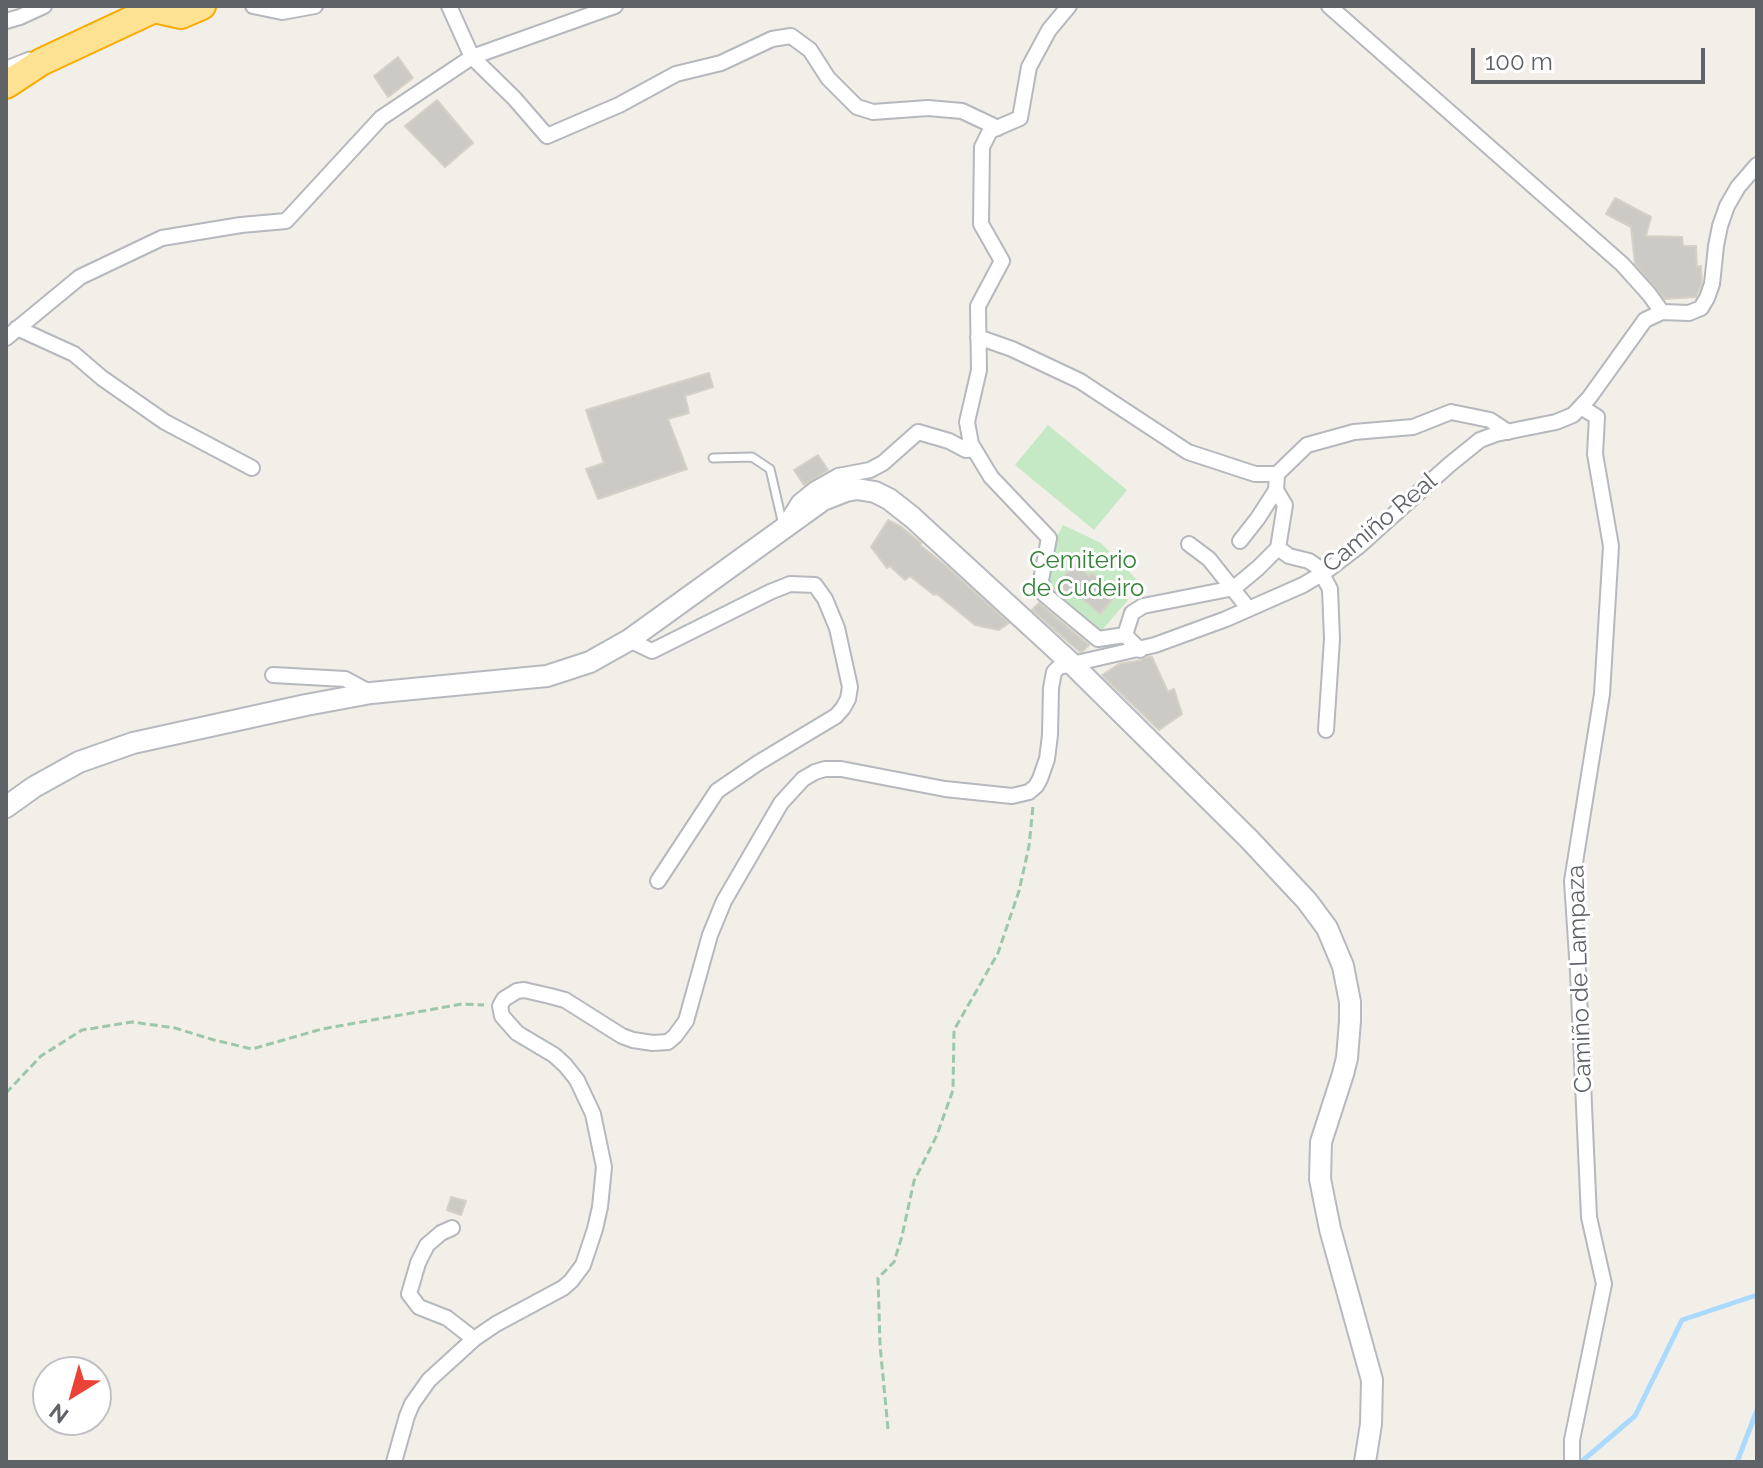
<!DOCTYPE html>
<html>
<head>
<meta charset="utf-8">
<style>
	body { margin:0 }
	#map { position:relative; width:1763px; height:1468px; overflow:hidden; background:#f1efe8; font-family:Raleway,sans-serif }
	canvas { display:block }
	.frame { position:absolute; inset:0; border:8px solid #5f6368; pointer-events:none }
	.north { position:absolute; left:32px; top:1356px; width:80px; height:80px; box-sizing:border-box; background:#fff; border:2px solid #bfc1c3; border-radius:50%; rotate:217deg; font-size:22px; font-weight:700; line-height:32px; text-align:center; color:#5f6368 }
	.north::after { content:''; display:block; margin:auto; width:28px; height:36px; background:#ea4335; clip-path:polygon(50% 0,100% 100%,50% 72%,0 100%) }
	.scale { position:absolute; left:1471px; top:48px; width:234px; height:36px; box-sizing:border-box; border:4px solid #5f6368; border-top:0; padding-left:10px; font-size:24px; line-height:28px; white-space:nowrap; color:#5f6368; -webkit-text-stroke:6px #fff; paint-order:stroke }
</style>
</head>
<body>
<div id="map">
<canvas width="1763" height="1468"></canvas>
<div class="frame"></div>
<div class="north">N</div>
<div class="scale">100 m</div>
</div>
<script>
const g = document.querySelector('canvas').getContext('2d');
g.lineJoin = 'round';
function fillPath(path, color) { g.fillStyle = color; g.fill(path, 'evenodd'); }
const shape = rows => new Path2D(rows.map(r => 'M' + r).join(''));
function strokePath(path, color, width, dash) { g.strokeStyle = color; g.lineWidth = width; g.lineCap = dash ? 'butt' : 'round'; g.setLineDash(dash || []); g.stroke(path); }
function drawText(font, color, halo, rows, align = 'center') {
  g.font = font + ' Raleway,sans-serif'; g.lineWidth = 6; g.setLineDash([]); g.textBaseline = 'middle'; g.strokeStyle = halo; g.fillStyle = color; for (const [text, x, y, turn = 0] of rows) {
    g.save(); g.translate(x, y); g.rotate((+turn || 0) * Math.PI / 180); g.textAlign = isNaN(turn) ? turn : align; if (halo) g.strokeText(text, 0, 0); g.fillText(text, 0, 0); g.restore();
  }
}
fillPath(shape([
	[1048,425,1127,490,1094,530,1015,465],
	[1063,525,1101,543,1137,580,1123,588,1128,600,1097,636,1051,596,1046,583,1049,552]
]), '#c5e8c5');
strokePath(shape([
	[1581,1462,1635,1416,1682,1320,1757,1295],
	[1737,1462,1757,1410]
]), '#aadaff', 5);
const building = shape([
	[398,57,413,78,388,97,374,76,398,57],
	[437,100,473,143,445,167,405,126,437,100],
	[1615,198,1651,217,1646,236,1682,237,1683,246,1696,246,1697,267,1701,266,1702,283,1696,297,1665,299,1635,264,1631,227,1606,214,1615,198],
	[709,373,713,387,685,396,689,413,668,419,687,469,598,499,586,469,604,463,586,410,709,373],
	[818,455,828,470,804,485,794,470,818,455],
	[888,520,900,526,921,543,920,545,946,566,1009,623,999,630,975,625,937,594,934,595,910,576,905,580,890,566,887,568,871,547,888,520],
	[1074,564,1089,576,1092,573,1117,594,1100,614,1073,590,1066,599,1054,589,1074,564],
	[1039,603,1089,645,1083,651,1080,652,1032,610,1039,603],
	[1147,657,1152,657,1168,692,1174,689,1182,714,1159,730,1102,675,1119,664,1142,660,1147,657],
	[451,1197,466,1201,461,1215,447,1210,451,1197]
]);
fillPath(building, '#cccac5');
strokePath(building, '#d6d1c6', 2);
const lane = shape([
	[6,65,29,56],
	[713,458,752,457,770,469,783,525]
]);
const street = shape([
	[253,6,282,12,315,6],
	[449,6,472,57,514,98,547,136,619,105,676,74,721,63,772,39,791,36,810,50,828,78,857,107,873,112,928,108,962,111,998,128],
	[1069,6,1049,30,1029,67,1020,118,990,131,982,147,981,224,1002,261,978,306,979,370,967,422,971,444,991,477,1049,538,1041,580,1044,594,1098,639,1125,635,1140,650],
	[1329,6,1622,264,1649,294,1662,312],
	[6,21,20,17,44,6],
	[1662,312,1689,313,1701,308,1707,298,1712,284,1716,246,1720,226,1727,206,1738,187,1757,165],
	[17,328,74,354,102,378,165,422,252,468],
	[978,337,1012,349,1080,381,1188,452,1255,474,1277,474,1307,445,1354,432,1413,427,1451,412,1490,420,1508,432],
	[6,338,80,277,162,238,241,225,286,221,381,118,472,57,615,6],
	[787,521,799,502,815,489,838,476,870,470,883,463,918,432,949,441,966,450,974,449],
	[1240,541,1258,518,1276,490],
	[1189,544,1209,559,1248,608],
	[1278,548,1289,556,1309,561,1325,572],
	[1322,574,1330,589,1332,639,1326,730],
	[1125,635,1132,613,1143,606,1234,588,1258,568,1278,548,1285,505,1276,490,1277,474],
	[629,640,652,651,770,592,790,584,815,585,825,599,837,628,850,687,848,699,843,708,836,716,758,763,717,791,658,881],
	[273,675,345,679,371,693],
	[452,1228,441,1233,427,1245,418,1263,409,1294,419,1307,447,1318,474,1339],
	[394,1462,407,1416,412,1404,429,1380,474,1339,496,1324,563,1288,571,1281,583,1265,595,1229,600,1207,604,1167,593,1114,577,1080,565,1065,554,1055,517,1033,502,1016,500,1006,504,999,517,991,524,990,550,996,565,1000,622,1036,633,1040,653,1043,668,1042,675,1036,686,1021,710,935,724,901,781,803,803,779,815,772,825,769,841,769,945,789,1012,796,1029,792,1036,786,1040,779,1047,759,1050,735,1051,688,1054,672,1059,667,1155,645,1226,619,1303,585,1325,572,1359,546,1449,465,1480,440,1496,434,1556,422,1573,415,1589,398,1645,320,1662,312],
	[1572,1462,1572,1440,1604,1284,1589,1217,1578,972,1572,881,1602,694,1611,546,1595,454,1597,417,1581,407]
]);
const secondary = shape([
	[6,807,34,787,79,762,133,743,306,705,371,693,547,676,590,662,629,640,823,500,846,491,857,489,875,492,889,499,912,517,1071,663,1249,839,1307,901,1327,928,1343,966,1350,1002,1350,1021,1347,1058,1343,1074,1321,1142,1320,1179,1330,1229,1372,1380,1371,1424,1365,1462]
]);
const highway = shape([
	[154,9,181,15,202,6],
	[6,85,41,62,161,6]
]);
strokePath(lane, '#b5b8bc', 11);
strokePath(street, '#b5b8bc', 18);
strokePath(secondary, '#b6babf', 24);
strokePath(highway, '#f9ab00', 30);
strokePath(shape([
	[6,1093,41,1056,82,1030,132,1022,175,1028,214,1040,252,1049,322,1029,462,1004,484,1005],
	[888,1429,880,1345,878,1278,894,1262,902,1236,914,1181,937,1135,953,1090,954,1030,998,953,1019,891,1029,846,1033,806]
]), '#9cc7a9', 3, [8, 4]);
strokePath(lane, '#fff', 7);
strokePath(street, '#fff', 14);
strokePath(secondary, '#fff', 20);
strokePath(highway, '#fde293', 26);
drawText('24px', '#5f6368', '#fff', [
	["Camiño Real",1380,523,-40],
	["Camiño de Lampaza",1580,979,-92]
]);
drawText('24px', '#348238', '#fff', [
	["Cemiterio",1083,561],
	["de Cudeiro",1083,589]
]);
</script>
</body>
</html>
